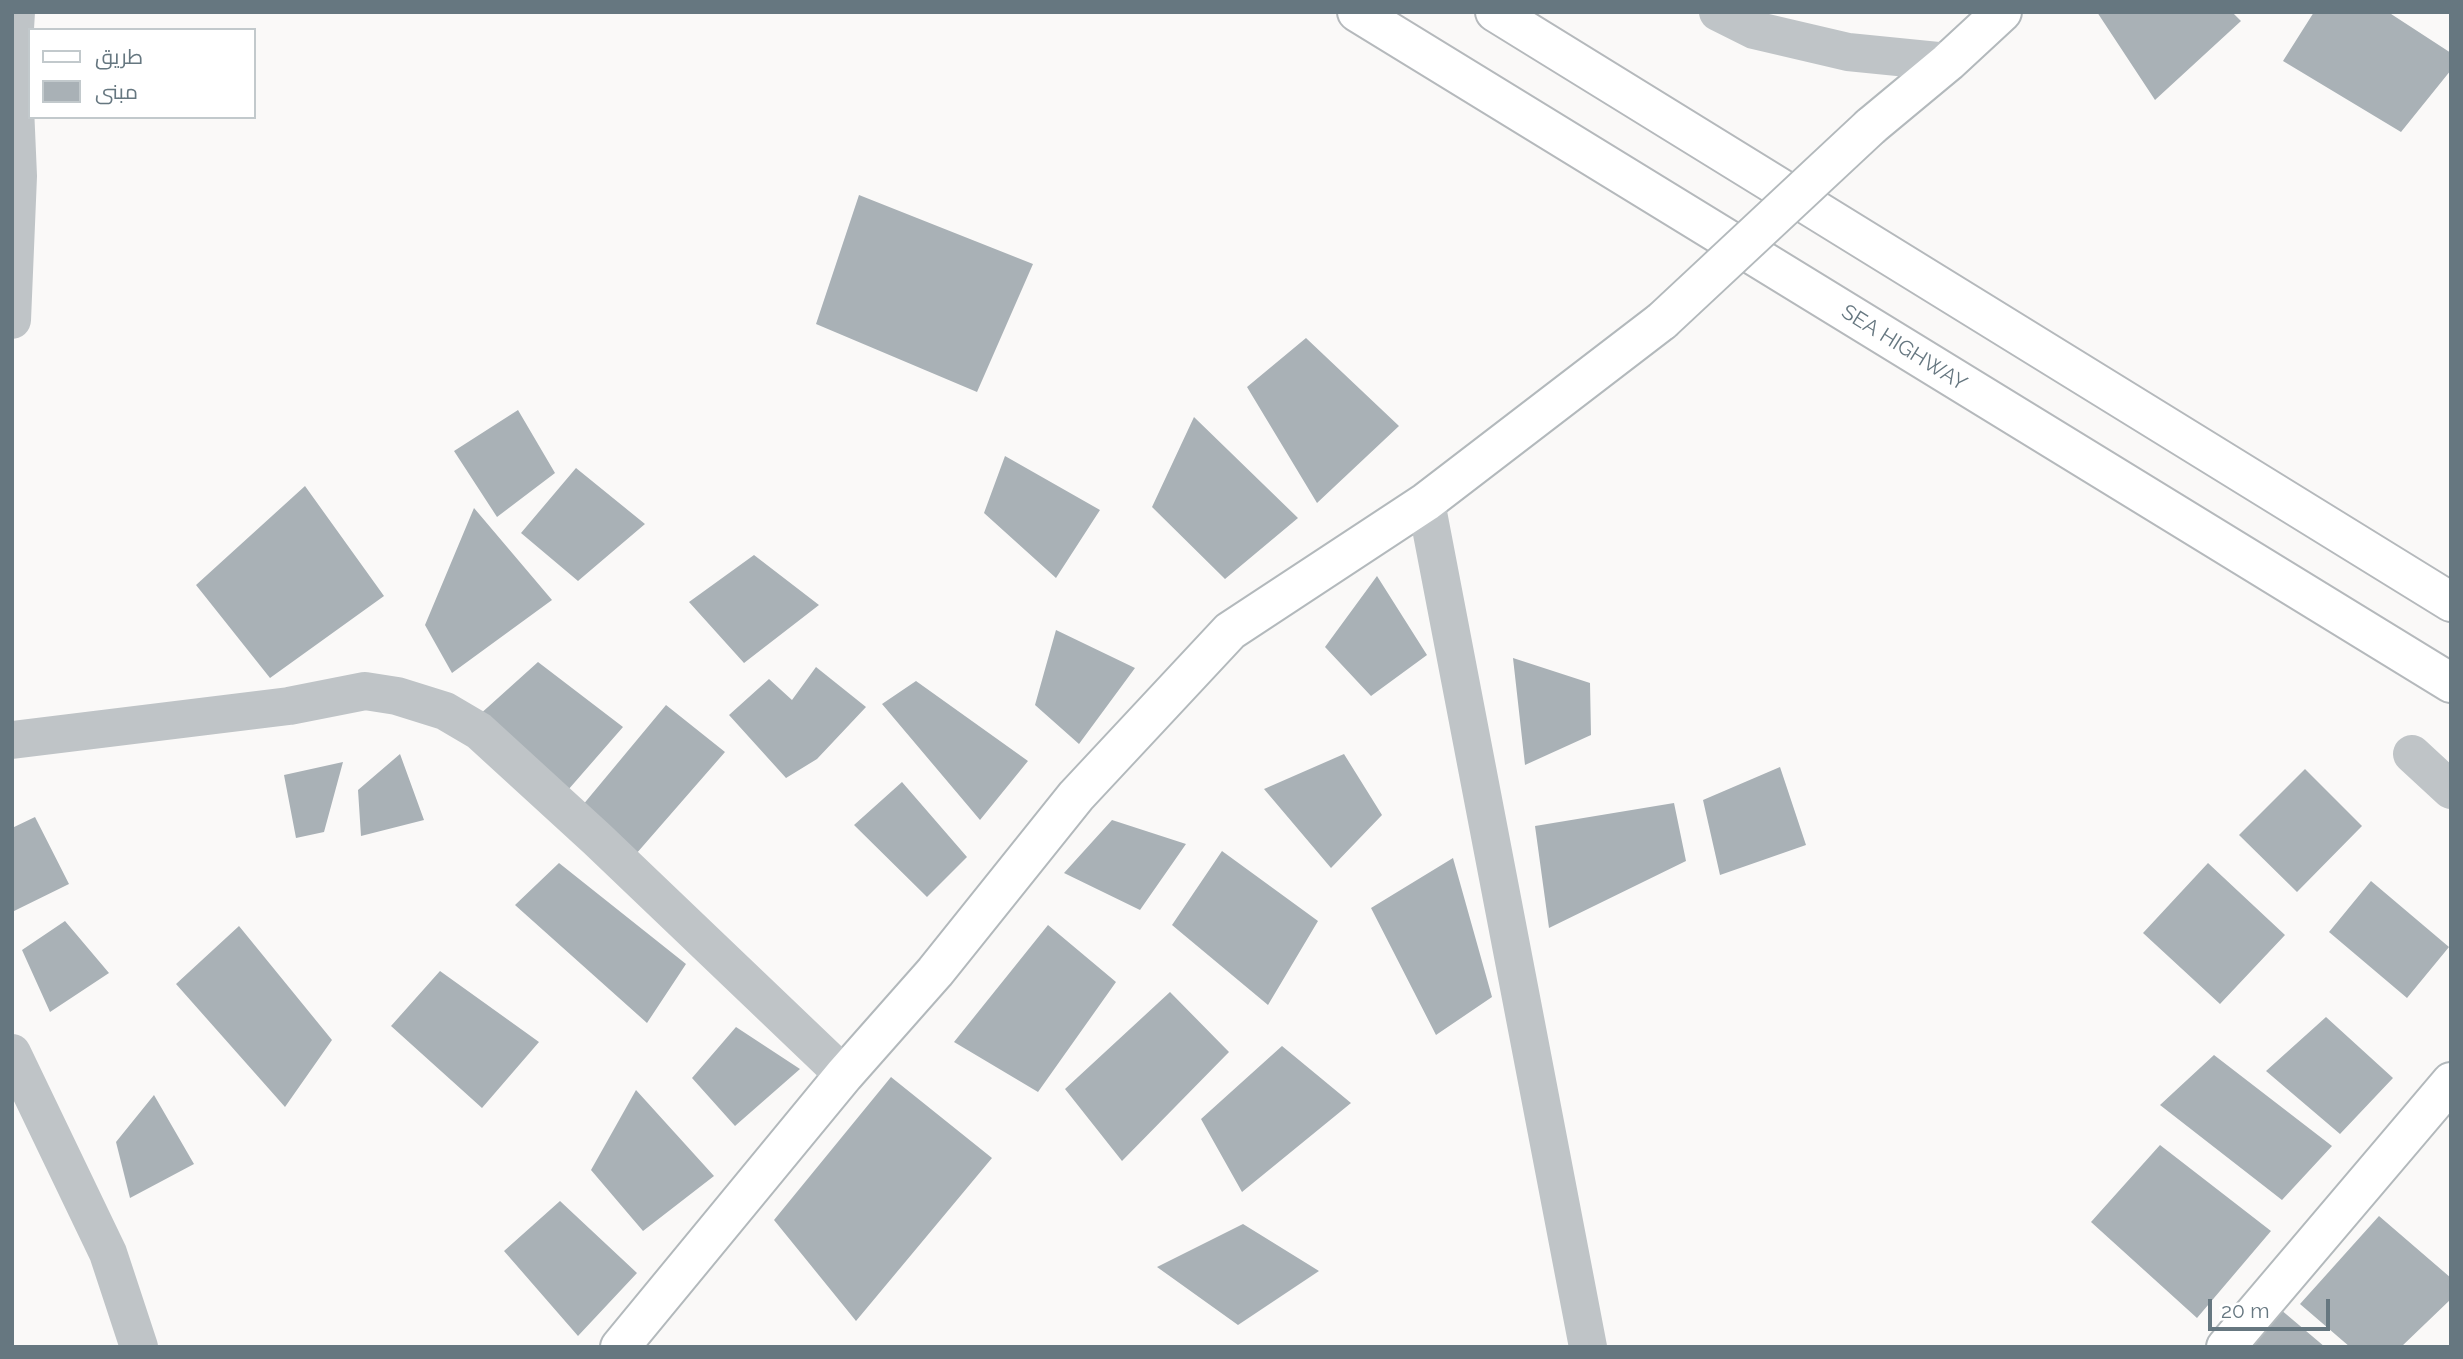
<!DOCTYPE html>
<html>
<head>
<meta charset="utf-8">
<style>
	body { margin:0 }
	#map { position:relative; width:2463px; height:1359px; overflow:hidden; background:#faf9f8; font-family:Raleway,Cairo,sans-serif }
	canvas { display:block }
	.frame { position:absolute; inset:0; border:14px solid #667780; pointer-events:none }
	.legend { position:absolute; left:28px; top:28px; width:228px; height:91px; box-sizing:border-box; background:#fff; border:2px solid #c2c9cc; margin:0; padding:9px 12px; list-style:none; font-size:21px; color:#667780 }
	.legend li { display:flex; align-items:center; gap:14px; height:35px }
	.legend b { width:35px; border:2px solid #c2c9cc }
	.scale { position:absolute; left:2208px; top:1299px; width:122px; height:32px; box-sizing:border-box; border:4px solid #667780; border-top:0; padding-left:9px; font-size:21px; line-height:24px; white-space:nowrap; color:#667780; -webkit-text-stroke:5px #fff; paint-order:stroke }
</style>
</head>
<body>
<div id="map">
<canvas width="2463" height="1359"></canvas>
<div class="frame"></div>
<ul class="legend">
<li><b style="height:9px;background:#fff"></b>طريق</li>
<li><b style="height:19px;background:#a9b1b6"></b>مبنى</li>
</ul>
<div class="scale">20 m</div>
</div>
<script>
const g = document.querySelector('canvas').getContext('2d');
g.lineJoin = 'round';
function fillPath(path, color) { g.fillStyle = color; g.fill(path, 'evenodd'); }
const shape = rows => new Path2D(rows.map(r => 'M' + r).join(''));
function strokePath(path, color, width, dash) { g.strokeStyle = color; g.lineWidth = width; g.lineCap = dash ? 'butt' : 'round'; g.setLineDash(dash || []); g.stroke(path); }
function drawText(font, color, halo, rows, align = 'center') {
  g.font = font + ' Raleway,sans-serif'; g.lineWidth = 7; g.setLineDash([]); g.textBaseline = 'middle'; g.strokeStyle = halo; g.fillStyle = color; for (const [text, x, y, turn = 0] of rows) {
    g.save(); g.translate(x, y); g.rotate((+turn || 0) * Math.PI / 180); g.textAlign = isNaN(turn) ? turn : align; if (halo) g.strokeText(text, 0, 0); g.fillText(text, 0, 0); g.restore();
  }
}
fillPath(shape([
	[2097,12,2232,12,2241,21,2155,100],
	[2314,12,2388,12,2451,53,2451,70,2401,132,2283,61],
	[859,195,1033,264,977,392,816,324],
	[1306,338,1399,426,1317,503,1247,387],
	[518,410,555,473,497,517,454,451],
	[1194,417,1298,518,1225,579,1152,507],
	[1005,456,1100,510,1056,578,984,513],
	[576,468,645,524,578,581,521,533],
	[305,486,384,596,270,678,196,585],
	[474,508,552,600,452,673,425,625],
	[754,555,819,605,744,663,689,602],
	[1377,576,1427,655,1371,696,1325,647],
	[1056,630,1135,668,1079,744,1035,705],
	[1513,658,1590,683,1591,735,1525,765],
	[538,662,623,727,568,790,478,716],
	[816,667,866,707,817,759,786,778,729,715,769,679,792,700],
	[916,681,1028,761,980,820,882,704],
	[666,705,725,752,636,854,582,806],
	[400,754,424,820,361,836,358,790],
	[1344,754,1382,815,1331,868,1264,789],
	[343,762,324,832,296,838,284,775],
	[1780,767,1806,845,1720,875,1703,800],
	[2305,769,2362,826,2297,892,2239,835],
	[902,782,967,857,927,897,854,825],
	[1674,803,1686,861,1549,928,1535,826],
	[35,817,69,884,12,912,12,828],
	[1112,820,1186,844,1140,910,1064,873],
	[1222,851,1318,921,1268,1005,1172,925],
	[1453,858,1492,997,1436,1035,1371,908],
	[559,863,686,964,647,1023,515,905],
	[2208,863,2285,935,2220,1004,2143,933],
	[2371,881,2449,947,2407,998,2329,932],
	[65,921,109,973,50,1012,22,950],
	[1048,925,1116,982,1038,1092,954,1042],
	[239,926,332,1040,285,1107,176,984],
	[440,971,539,1042,482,1108,391,1026],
	[1170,992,1229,1052,1122,1161,1065,1089],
	[2326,1017,2393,1078,2340,1134,2266,1071],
	[736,1027,800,1069,735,1126,692,1078],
	[1282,1046,1351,1103,1242,1192,1201,1119],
	[2214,1055,2332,1146,2282,1200,2160,1105],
	[891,1077,992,1158,856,1321,774,1220],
	[636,1090,714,1176,643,1231,591,1170],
	[154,1095,194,1164,130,1198,116,1142],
	[2160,1145,2271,1231,2197,1318,2091,1222],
	[560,1201,637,1273,578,1336,504,1251],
	[2379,1216,2451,1278,2451,1299,2401,1347,2350,1347,2300,1304],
	[1243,1224,1319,1271,1238,1325,1157,1267],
	[2280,1309,2325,1347,2249,1347]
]), '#a9b1b6');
const major = shape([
	[1871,126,1948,62,2002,12],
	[620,1347,844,1075,935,972,1076,796,1230,631,1426,502,1662,321],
	[2226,1347,2451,1082]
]);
const highway = shape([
	[1357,12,2451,683],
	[1495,12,2451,602]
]);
strokePath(major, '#b3b9bc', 42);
strokePath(highway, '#b5b9bc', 42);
strokePath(shape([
	[1718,12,1754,30,1848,52,1948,62],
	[12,320,18,176,13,61,16,12],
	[1426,502,1588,1347],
	[12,740,289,706,365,691,397,696,445,711,479,731,597,839,844,1075],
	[2412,754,2451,790],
	[12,1053,108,1253,139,1347]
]), '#bfc4c7', 38);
strokePath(major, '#fff', 38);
strokePath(highway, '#fff', 38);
const majorBridge = shape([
	[1662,321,1871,126]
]);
strokePath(majorBridge, '#b3b9bc', 42, []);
strokePath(majorBridge, '#fff', 38);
drawText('21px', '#667780', '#fff', [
	["SEA HIGHWAY",1904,348,32]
]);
</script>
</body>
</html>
